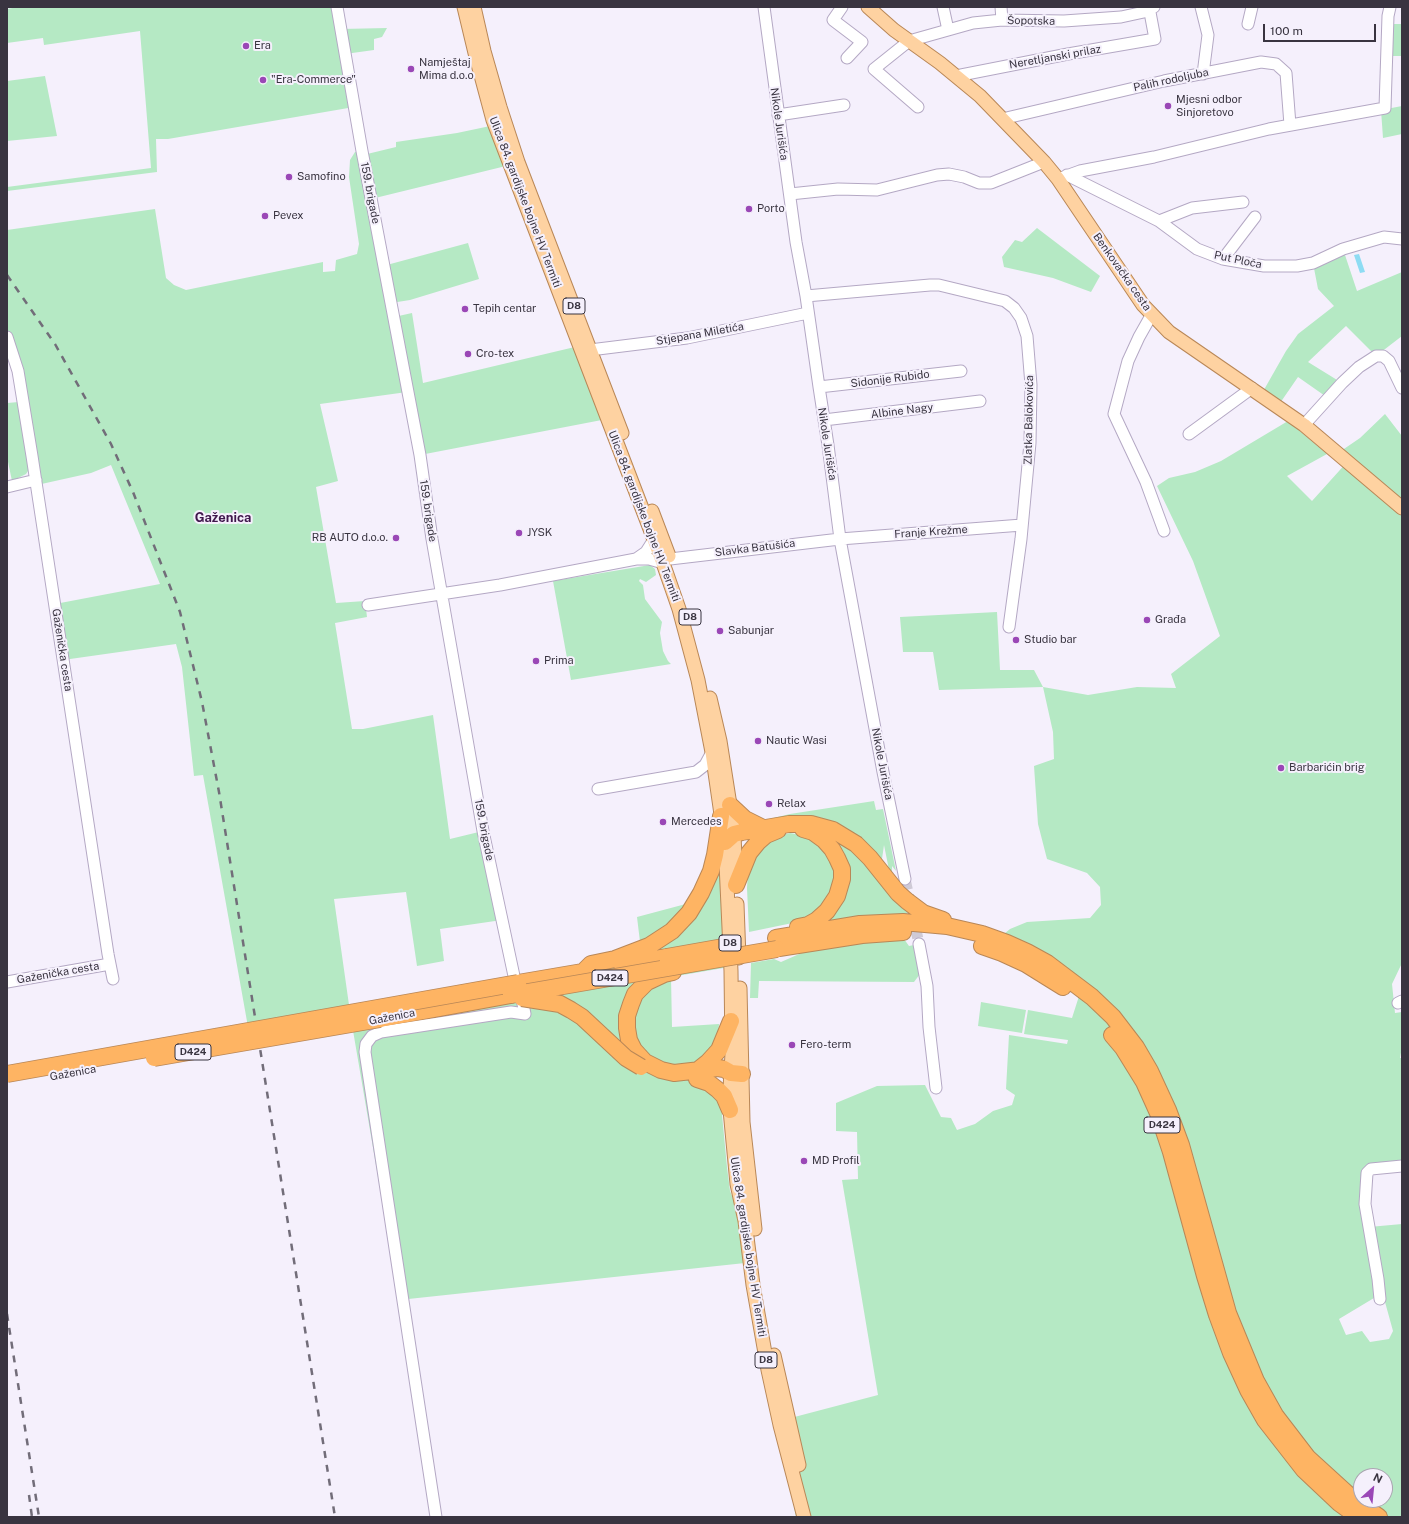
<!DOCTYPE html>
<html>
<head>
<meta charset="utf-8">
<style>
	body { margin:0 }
	#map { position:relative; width:1409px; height:1524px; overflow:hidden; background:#f5f0fc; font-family:"Public Sans",sans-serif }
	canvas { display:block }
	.frame { position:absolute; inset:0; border:8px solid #393440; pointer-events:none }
	.north { position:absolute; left:1353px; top:1468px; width:40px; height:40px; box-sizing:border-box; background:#f5f0fc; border:1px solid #aaa5b1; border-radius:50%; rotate:27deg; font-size:11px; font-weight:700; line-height:16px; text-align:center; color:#393440 }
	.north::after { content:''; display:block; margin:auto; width:14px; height:18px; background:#9a47b6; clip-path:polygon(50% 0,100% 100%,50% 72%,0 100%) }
	.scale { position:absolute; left:1263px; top:24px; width:113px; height:18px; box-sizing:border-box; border:2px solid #393440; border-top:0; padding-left:5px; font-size:12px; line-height:14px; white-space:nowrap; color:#393440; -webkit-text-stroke:3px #f5f0fc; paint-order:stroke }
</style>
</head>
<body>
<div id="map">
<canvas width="1409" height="1524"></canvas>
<div class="frame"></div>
<div class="north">N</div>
<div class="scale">100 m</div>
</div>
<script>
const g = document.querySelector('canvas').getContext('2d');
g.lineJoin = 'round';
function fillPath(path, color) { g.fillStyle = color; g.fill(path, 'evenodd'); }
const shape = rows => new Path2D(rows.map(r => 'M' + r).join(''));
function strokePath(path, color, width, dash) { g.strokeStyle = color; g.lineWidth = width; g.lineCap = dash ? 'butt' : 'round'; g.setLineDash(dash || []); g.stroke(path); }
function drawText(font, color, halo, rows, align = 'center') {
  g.font = font + ' "Public Sans",sans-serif'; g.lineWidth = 4; g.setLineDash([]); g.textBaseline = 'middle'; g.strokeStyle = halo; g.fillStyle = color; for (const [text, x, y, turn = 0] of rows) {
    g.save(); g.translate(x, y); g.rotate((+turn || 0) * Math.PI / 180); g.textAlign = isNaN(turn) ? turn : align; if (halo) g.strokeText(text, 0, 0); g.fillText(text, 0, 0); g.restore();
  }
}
fillPath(shape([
	[18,7,337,7,341,29,387,28,382,37,374,39,374,50,345,54,354,107,168,139,156,139,157,172,7,191,7,187,151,168,140,31,44,45,43,38,7,43,7,9],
	[1391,24,1402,24,1402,56,1389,56],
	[45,76,57,136,7,141,7,81],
	[1402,106,1402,134,1383,138,1381,110],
	[495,125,510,165,371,199,383,266,468,243,479,279,410,300,391,303,394,317,412,313,423,383,579,346,607,419,420,455,407,392,320,404,338,481,316,487,336,603,365,601,367,617,335,623,352,729,363,729,433,715,450,839,483,831,502,920,440,929,444,961,417,966,406,892,334,899,350,1012,518,983,641,950,637,917,697,901,725,854,735,966,671,977,672,1027,719,1024,715,1094,721,1104,727,1167,730,1191,739,1213,745,1263,399,1300,350,1013,248,1027,203,775,194,776,182,667,176,644,63,660,55,604,160,584,111,465,91,473,37,485,7,337,7,230,155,209,166,278,174,285,186,290,323,262,323,272,335,271,336,260,357,254,359,244,349,177,350,160,355,152,362,151,363,155,396,147,396,142,457,133],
	[1037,228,1100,276,1091,292,1053,278,1004,267,1002,257,1015,240,1022,242],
	[1343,249,1357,291,1402,272,1402,336,1376,356,1346,326,1308,362,1342,383,1328,398,1298,377,1278,406,1261,395,1286,351,1298,334,1334,306,1318,289,1313,263],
	[19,402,30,468,26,474,12,481,7,457,7,403],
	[1385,414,1402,436,1402,963,1392,984,1395,1013,1402,1012,1402,1047,1400,1058,1402,1058,1402,1166,1371,1169,1369,1227,1402,1224,1402,1517,796,1517,793,1502,783,1420,878,1395,842,1180,858,1179,857,1132,836,1131,836,1103,877,1086,925,1085,941,1117,951,1118,957,1130,975,1124,993,1111,1012,1105,1015,1095,1006,1089,1009,1035,1067,1044,1068,1040,1024,1034,1028,1010,1072,1018,1080,993,993,943,1010,929,1027,922,1090,918,1101,905,1100,887,1087,873,1047,859,1038,824,1034,766,1054,759,1053,732,1043,687,939,690,933,652,903,652,900,617,997,612,1000,670,1034,670,1043,687,1088,695,1137,687,1176,688,1171,674,1220,636,1193,561,1157,486,1169,478,1195,472,1221,461,1288,421,1327,454,1287,476,1312,501,1348,461,1338,453,1360,438],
	[1374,1298,1385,1302,1393,1331,1389,1339,1370,1342,1362,1331,1346,1335,1339,1319],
	[1361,1476,1385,1476,1385,1500,1361,1500],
	[650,565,655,569,656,575,646,582,640,579,639,581,643,585,645,599,662,622,660,633,663,651,668,661,671,664,571,680,553,581],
	[874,801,876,810,883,809,896,871,892,866,892,880,889,870,884,845,881,866,861,843,761,821,790,814],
	[790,833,806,836,819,843,834,866,835,877,831,898,807,920,749,932,747,888,748,872,753,860,761,848,775,837],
	[827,834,851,846,899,902,903,909,907,908,928,919,821,924,841,899],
	[904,939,909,946,914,945,920,974,914,982,759,981,758,998,750,998,751,963,774,959,781,962,813,948,849,942],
	[981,1002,1026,1010,1022,1033,978,1026]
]), '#b5e9c4');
fillPath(shape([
	[1359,254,1365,272,1360,273,1354,255]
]), '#8edcf3');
strokePath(shape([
	[905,879,919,944]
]), '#cfcad6', 11, [11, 5.5]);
const minor = shape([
	[337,7,362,151,420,455,432,539,483,831,514,976,523,1004,525,1014,511,1012,381,1032,372,1036,366,1044,365,1052,436,1517],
	[764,7,796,242,806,296,819,387,828,445,840,539,883,772,905,879],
	[842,7,833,20,862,42,847,58],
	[943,7,948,30],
	[1001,7,1002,20],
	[1201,7,1208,35,1203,74],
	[1248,24,1252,7],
	[956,76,1068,54,1155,39,1149,7],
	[918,107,874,69,909,41,973,23,1002,20,1064,21,1121,17,1144,12,1154,7],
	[778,115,844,105],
	[1002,119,1164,81,1261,62,1276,64,1286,73,1290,125],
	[1067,175,1159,221,1197,249,1223,259,1264,266,1297,266,1313,263,1343,249,1384,237,1402,239],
	[1058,179,1080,171,1154,157,1269,129,1385,108,1388,16,1390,7],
	[790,194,838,189,877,190,937,175,949,174,964,177,979,183,991,183,1044,162],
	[1159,221,1192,208,1243,202],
	[1223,259,1255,217],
	[806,296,930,285,939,285,1005,301,1014,308,1021,318,1027,336,1031,385,1030,443,1021,539,1009,627],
	[1152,314,1139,337,1128,361,1114,414,1146,482,1164,531],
	[7,337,18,371,32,456,108,954,113,979],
	[590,350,687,338,808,313],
	[819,387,961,371],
	[824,420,980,401],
	[1304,425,1342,383,1359,367,1376,356,1383,356,1389,361,1402,388],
	[1189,434,1252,388],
	[7,487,36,480],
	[636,559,646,552,653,541],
	[670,559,840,539,1022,525],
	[368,605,500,585,636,559,649,559,663,563],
	[598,789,696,772,705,765,712,752],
	[919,944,927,986,929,1027,936,1088],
	[7,982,110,964],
	[1398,1003,1402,1001],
	[1380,1299,1378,1279,1365,1204,1367,1173,1371,1169,1402,1166]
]);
const major = shape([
	[464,7,475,53,493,120,663,563,679,609,698,680,712,752,725,842,731,971,732,1053,730,1089,730,1110,737,1184,745,1221,753,1285,768,1370,780,1425,804,1517],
	[474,7,484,51,500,107,518,162,622,433],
	[868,7,894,30,940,63,980,96,1044,162,1058,179,1143,305,1169,332,1304,425,1402,508],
	[652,511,669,556],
	[710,698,720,741,730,805,734,834,736,882],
	[737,904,739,958],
	[740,988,743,1122,755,1229],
	[774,1355,799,1465]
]);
const highway = shape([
	[730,805,745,819,763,828],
	[725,842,734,834,742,832,789,824,811,824,833,830,856,844,870,858,898,893,907,901,923,913,943,920],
	[736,885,749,853,758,842,766,835,778,830],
	[798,927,808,925,817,920,827,911,837,896,842,879,842,869,837,858,832,849,824,840,813,832,803,829],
	[776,938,860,924,903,922,947,926,982,934,1007,943,1027,952,1047,963,1092,997,1113,1017,1136,1047,1150,1071,1168,1110,1181,1145,1228,1313,1256,1381,1275,1415,1308,1458,1353,1499,1379,1517],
	[982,946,1002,953,1026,964,1063,987],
	[779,948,862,935,903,932],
	[622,965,667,957],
	[583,972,591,964,615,959,649,946,672,931,689,913,701,893,711,871,715,855,721,816],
	[673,972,664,974,647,982,635,994,631,1004,627,1016,627,1028,629,1040,634,1050,645,1062,661,1070,674,1073,718,1068,724,1069,731,1073,742,1074],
	[518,983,594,970],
	[380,1019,511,995],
	[1112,1035,1123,1048,1144,1082,1158,1113,1171,1152,1205,1276,1217,1315,1231,1353,1248,1390,1265,1420,1304,1470,1339,1503,1357,1516],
	[698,1070,708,1062,719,1050,731,1021],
	[697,1079,709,1083,718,1090,724,1096,730,1110]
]);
strokePath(minor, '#b4a8c4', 13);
strokePath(major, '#b98757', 15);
strokePath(highway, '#b98757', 18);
strokePath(minor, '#fff', 11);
strokePath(major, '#fed2a1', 13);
strokePath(highway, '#feb463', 16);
strokePath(shape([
	[7,275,55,344,111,444,133,492,180,612,202,702,219,792,335,1517],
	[7,1314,39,1517],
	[29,1495,32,1517]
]), '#726d79', 2.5, [7, 7]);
const highwayBridge = shape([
	[667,957,729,946],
	[511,995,777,949],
	[522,998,560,1004,571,1010,582,1017,626,1058,641,1067],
	[154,1058,380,1019],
	[7,1074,518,983]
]);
strokePath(highwayBridge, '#b98757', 18, []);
strokePath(highwayBridge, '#feb463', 16);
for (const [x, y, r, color] of [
	[246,46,4,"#9a47b6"],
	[411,69,4,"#9a47b6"],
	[263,80,4,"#9a47b6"],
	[1168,106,4,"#9a47b6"],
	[289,177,4,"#9a47b6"],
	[749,209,4,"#9a47b6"],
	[265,216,4,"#9a47b6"],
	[465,309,4,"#9a47b6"],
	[468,354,4,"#9a47b6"],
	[519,533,4,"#9a47b6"],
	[396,538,4,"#9a47b6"],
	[1147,620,4,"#9a47b6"],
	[720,631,4,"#9a47b6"],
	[1016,640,4,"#9a47b6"],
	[536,661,4,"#9a47b6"],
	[758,741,4,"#9a47b6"],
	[1281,768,4,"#9a47b6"],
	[769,804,4,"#9a47b6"],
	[663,822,4,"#9a47b6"],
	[792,1045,4,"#9a47b6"],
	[804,1161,4,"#9a47b6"]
]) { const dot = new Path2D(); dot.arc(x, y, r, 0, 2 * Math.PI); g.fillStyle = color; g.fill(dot); strokePath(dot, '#f5f0fc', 1.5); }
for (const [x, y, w] of [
	[574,306,22],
	[690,617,22],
	[730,943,22],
	[610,978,36],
	[193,1052,36],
	[1162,1125,36],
	[766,1360,22]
]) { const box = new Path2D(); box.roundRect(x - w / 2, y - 8, w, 16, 3); g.fillStyle = '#f5f0fc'; g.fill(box); strokePath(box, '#393440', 1); }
drawText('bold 10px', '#393440', null, [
	["D8",574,306],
	["D8",690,617],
	["D8",730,943],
	["D424",610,978],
	["D424",193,1052],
	["D424",1162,1125],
	["D8",766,1360]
]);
drawText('11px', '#393440', '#f5f0fc', [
	["Šopotska",1031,21,1],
	["Neretljanski prilaz",1055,57,-10],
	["Palih rodoljuba",1171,80,-12],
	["Nikole Jurišića",779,124,82],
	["159. brigade",370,193,79],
	["Ulica 84. gardijske bojne HV Termiti",525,202,69],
	["Put Ploča",1238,260,12],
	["Benkovačka cesta",1122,272,55],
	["Stjepana Miletića",700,334,-10],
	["Sidonije Rubido",890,379,-7],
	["Albine Nagy",902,411,-7],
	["Zlatka Balokovića",1029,420,-89],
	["Nikole Jurišića",827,444,81],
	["159. brigade",428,511,81],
	["Ulica 84. gardijske bojne HV Termiti",644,516,69],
	["Franje Krežme",931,532,-4],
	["Slavka Batušića",755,548,-7],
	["Gaženička cesta",62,650,81],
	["Nikole Jurišića",882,764,79],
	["159. brigade",484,830,79],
	["Gaženička cesta",58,973,-10],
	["Gaženica",392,1017,-11],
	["Gaženica",73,1073,-10],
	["Ulica 84. gardijske bojne HV Termiti",748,1247,81]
]);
drawText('11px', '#393440', '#f5f0fc', [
	["Era",254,46],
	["Namještaj",419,63],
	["Mima d.o.o",419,76],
	["\"Era-Commerce\"",271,80],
	["Mjesni odbor",1176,100],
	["Sinjoretovo",1176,113],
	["Samofino",297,177],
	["Porto",757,209],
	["Pevex",273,216],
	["Tepih centar",473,309],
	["Cro-tex",476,354],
	["JYSK",527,533],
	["RB AUTO d.o.o.",388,538,"right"],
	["Građa",1155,620],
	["Sabunjar",728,631],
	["Studio bar",1024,640],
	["Prima",544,661],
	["Nautic Wasi",766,741],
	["Barbarićin brig",1289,768],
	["Relax",777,804],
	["Mercedes",671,822],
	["Fero-term",800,1045],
	["MD Profil",812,1161]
], 'left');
drawText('bold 13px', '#3f174c', '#f5f0fc', [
	["Gaženica",223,518]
]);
</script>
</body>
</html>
